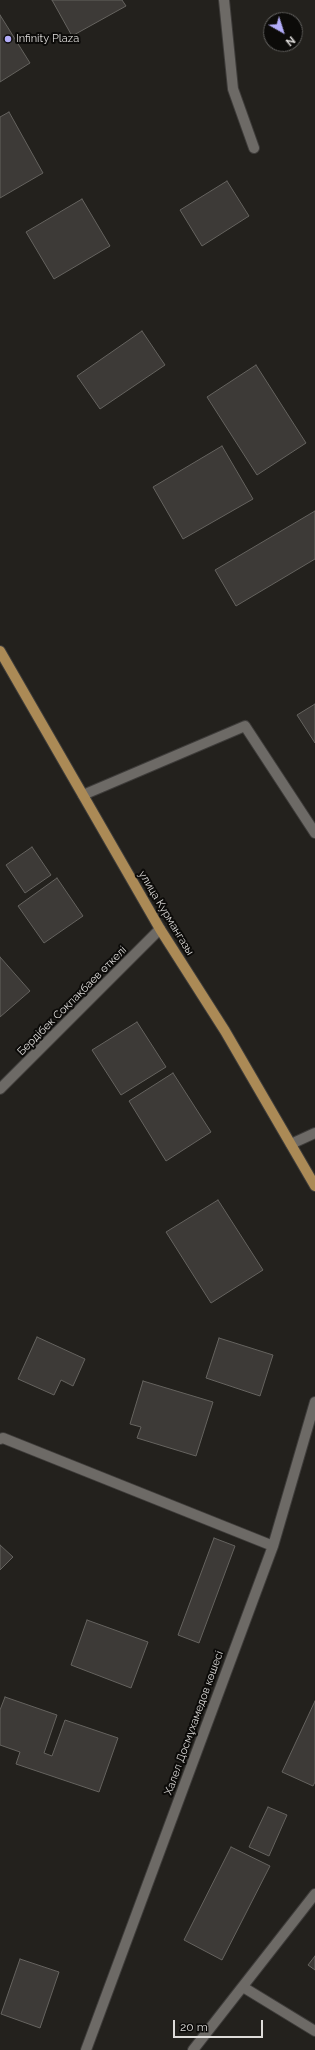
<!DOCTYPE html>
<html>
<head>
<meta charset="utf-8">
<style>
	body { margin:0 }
	#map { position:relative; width:315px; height:2050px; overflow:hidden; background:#23211d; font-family:Raleway,sans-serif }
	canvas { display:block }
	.north { position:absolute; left:263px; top:12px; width:40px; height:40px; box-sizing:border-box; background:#0c0b09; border:1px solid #605f5d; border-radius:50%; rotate:141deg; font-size:11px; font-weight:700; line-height:16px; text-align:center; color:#dedcda }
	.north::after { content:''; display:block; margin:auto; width:14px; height:18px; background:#b3adf9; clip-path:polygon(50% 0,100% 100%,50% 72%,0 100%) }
	.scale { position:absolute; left:173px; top:2020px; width:90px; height:18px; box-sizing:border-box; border:2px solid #dedcda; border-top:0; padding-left:5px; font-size:12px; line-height:14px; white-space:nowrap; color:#dedcda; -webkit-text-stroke:3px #0c0b09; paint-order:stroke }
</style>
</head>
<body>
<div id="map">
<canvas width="315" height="2050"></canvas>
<div class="north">N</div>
<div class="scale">20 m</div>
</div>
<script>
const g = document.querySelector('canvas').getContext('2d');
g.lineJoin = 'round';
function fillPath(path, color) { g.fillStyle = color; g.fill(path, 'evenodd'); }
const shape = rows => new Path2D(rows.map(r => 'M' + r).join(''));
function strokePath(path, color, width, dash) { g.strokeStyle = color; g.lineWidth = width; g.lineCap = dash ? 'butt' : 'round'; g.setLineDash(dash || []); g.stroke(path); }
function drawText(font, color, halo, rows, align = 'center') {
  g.font = font + ' Raleway,sans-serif'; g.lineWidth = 4; g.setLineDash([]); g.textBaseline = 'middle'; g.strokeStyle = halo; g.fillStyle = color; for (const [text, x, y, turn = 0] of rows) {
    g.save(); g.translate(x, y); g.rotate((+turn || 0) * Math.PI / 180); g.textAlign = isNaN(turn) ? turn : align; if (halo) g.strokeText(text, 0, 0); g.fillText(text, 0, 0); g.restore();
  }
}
const building = shape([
	[52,0,122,0,126,6,72,36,52,0],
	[0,15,30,63,0,82,0,15],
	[9,112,43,173,0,198,0,117,9,112],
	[227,181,249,216,202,246,180,210,227,181],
	[82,199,110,246,54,279,26,232,82,199],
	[142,331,165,365,100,409,77,376,142,331],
	[256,365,306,443,257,475,207,397,256,365],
	[222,446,253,499,183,539,153,487,222,446],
	[315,511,315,559,236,606,215,570,315,511],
	[315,704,315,743,297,715,315,704],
	[32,847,51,875,25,893,6,865,32,847],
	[57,878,83,916,44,943,18,906,57,878],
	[0,957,30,991,0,1017,0,957],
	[137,1022,166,1067,121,1095,92,1050,137,1022],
	[173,1073,211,1132,166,1161,129,1101,173,1073],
	[218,1200,263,1270,211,1303,166,1232,218,1200],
	[37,1337,85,1359,73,1386,61,1380,54,1395,18,1379,37,1337],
	[219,1338,273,1355,260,1396,206,1378,219,1338],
	[143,1381,213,1402,196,1456,137,1438,141,1427,130,1424,143,1381],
	[214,1538,235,1546,199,1643,178,1635,214,1538],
	[0,1545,13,1557,0,1570,0,1545],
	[87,1620,148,1642,131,1688,71,1665,87,1620],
	[5,1697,57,1715,44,1753,52,1756,65,1720,118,1738,99,1792,16,1764,20,1752,0,1745,0,1710,5,1697],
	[315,1701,315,1782,313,1786,282,1772,315,1701],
	[268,1807,287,1815,269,1856,249,1847,268,1807],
	[231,1847,270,1866,222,1960,184,1940,231,1847],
	[315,1956,315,1970,308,1965,315,1956],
	[20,1959,59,1972,40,2028,1,2014,20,1959]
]);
fillPath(building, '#3d3a37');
strokePath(building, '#65635f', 1);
const minor = shape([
	[224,0,233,89,254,148],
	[83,795,245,726,315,833],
	[0,1089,160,929],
	[291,1144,315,1133],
	[0,1439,3,1438,273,1546],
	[243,1987,315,2031],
	[86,2050,273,1546,315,1402],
	[193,2050,315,1894]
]);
const major = shape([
	[0,651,160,929,225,1031,315,1186]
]);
strokePath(minor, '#3e3c3a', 12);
strokePath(major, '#3e3c3a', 12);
strokePath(minor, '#6d6a66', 10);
strokePath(major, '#ab8a56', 10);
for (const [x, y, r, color] of [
	[8,39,4,"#b3adf9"]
]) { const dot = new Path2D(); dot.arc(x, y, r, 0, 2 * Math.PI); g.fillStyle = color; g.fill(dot); strokePath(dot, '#0c0b09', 1.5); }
drawText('11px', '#dedcda', '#0c0b09', [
	["Infinity Plaza",16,39]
], 'left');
drawText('11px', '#dedcda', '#0c0b09', [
	["улица Курмангазы",166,913,59],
	["Бердібек Соқпақбаев өткелі",72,1001,-45],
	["Халел Досмұхамедов көшесі",194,1723,-70]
]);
</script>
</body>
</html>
